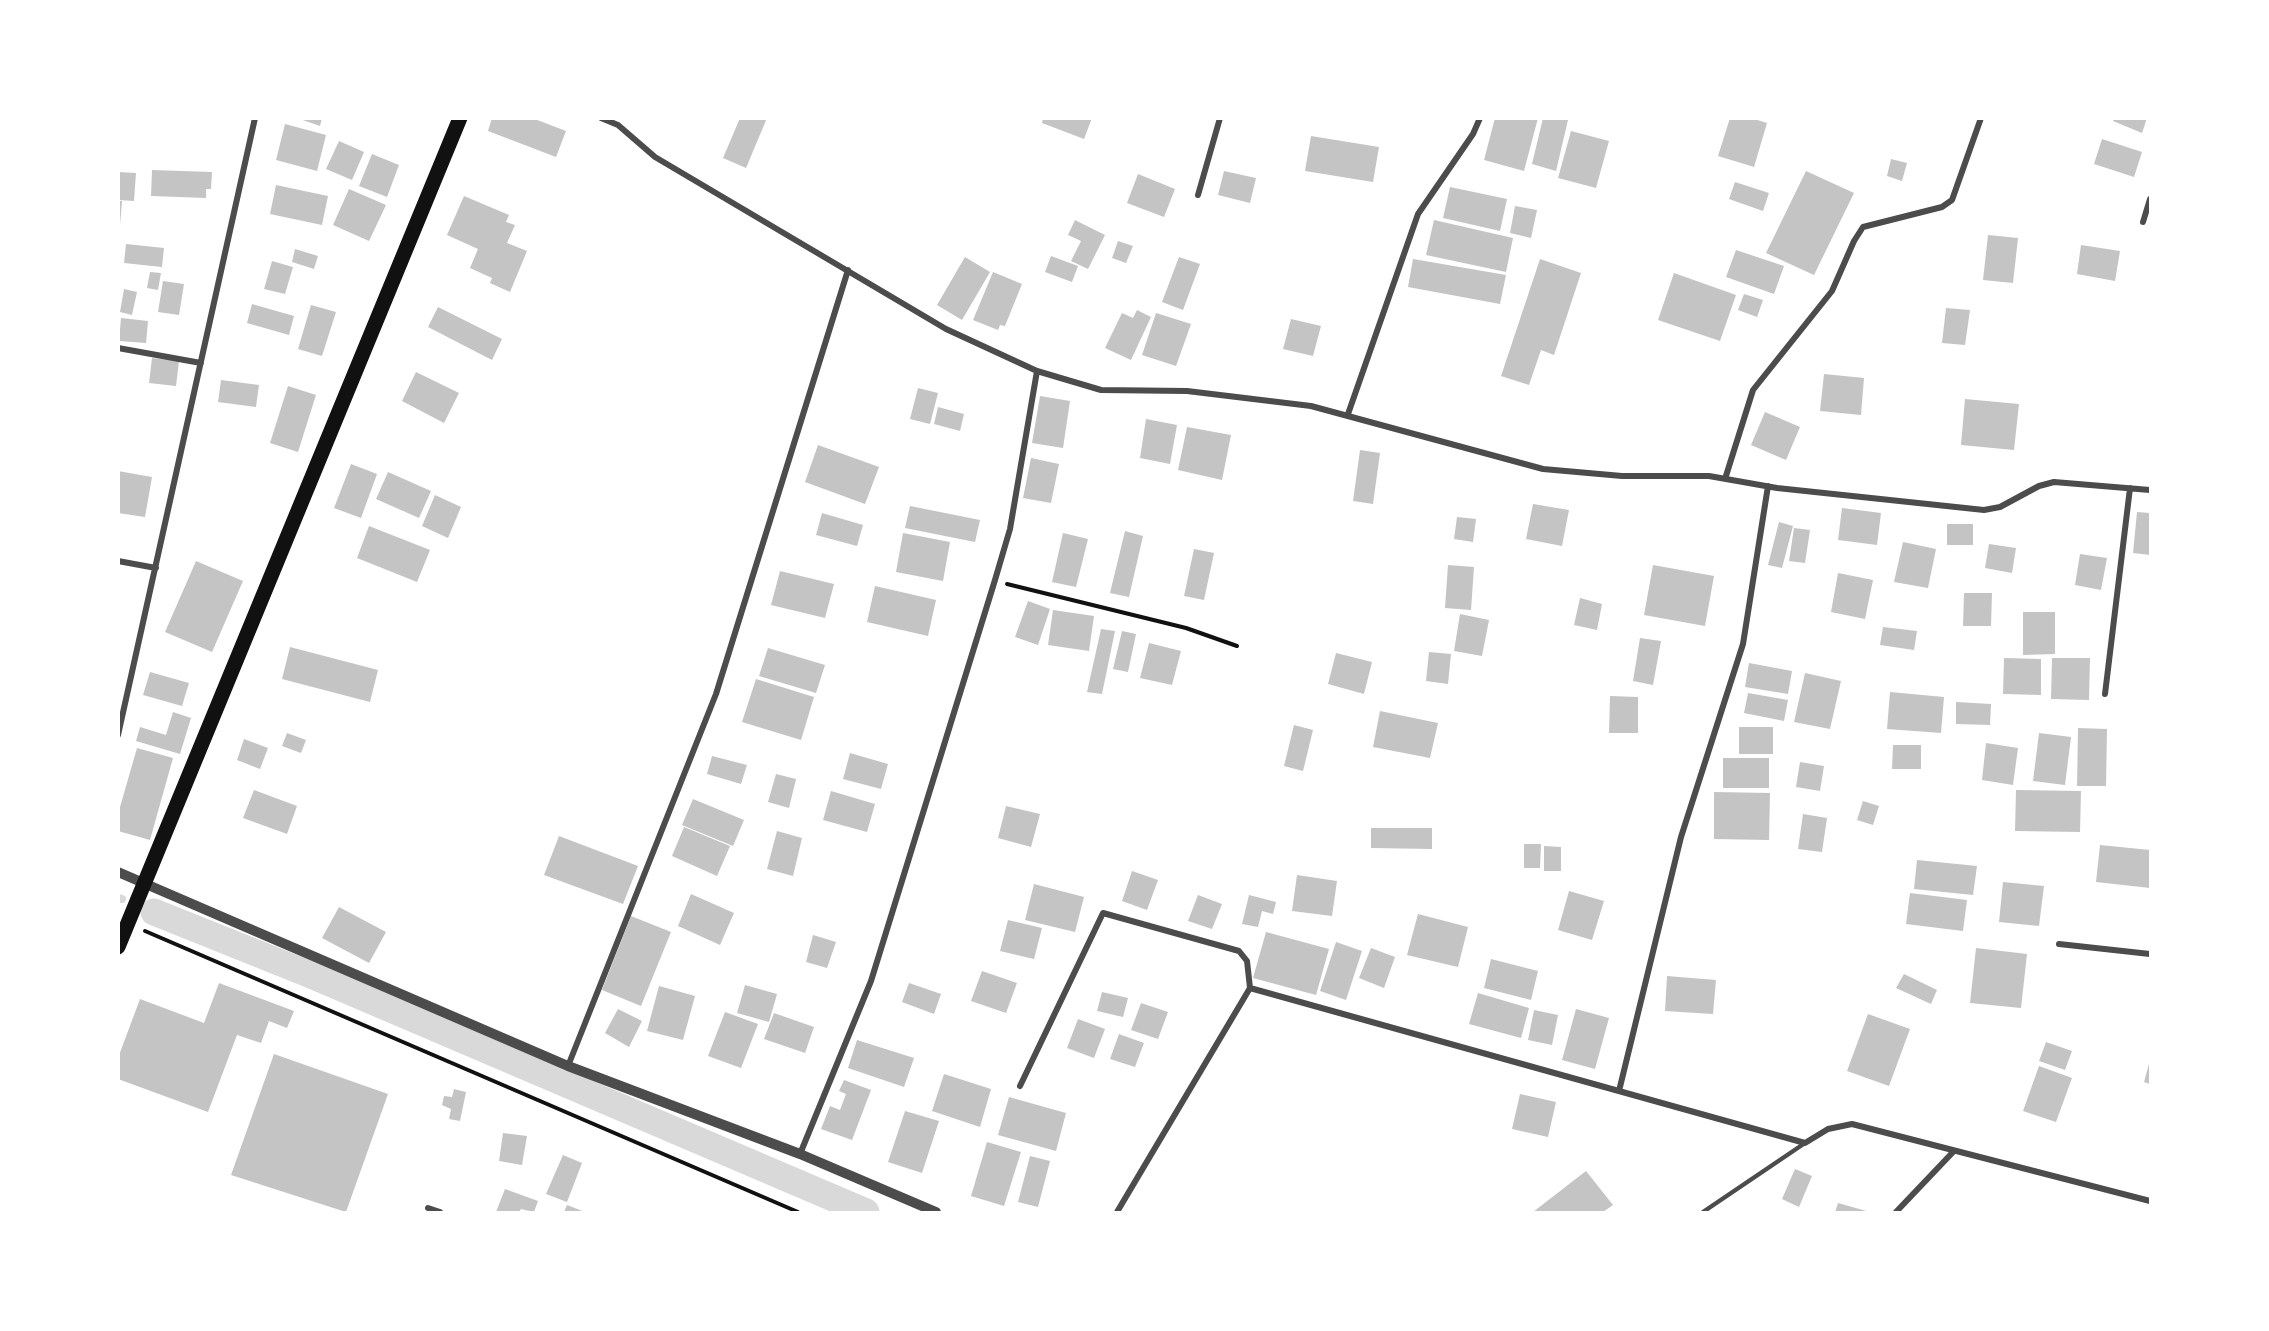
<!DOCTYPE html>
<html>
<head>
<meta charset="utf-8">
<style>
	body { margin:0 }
	#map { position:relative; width:2269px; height:1331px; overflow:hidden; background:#fff; font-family:"Sofia Sans Condensed",sans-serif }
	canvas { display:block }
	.frame { position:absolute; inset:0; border:120px solid #fff; pointer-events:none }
</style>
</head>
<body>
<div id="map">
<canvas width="2269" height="1331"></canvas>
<div class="frame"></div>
</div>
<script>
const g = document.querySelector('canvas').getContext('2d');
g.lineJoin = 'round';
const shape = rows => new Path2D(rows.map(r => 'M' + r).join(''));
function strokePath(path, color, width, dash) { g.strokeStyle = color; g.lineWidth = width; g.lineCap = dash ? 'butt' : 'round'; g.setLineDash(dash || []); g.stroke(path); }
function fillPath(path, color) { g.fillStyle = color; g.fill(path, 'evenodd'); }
strokePath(shape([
	[118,898,122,899]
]), '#d9d9d9', 8);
strokePath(shape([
	[154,912,311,975,866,1212]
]), '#d9d9d9', 27);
fillPath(shape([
	[297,118,322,118,320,126],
	[492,118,532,118,566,131,556,157,488,131],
	[740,118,767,118,746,168,723,158],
	[1043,118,1092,118,1084,139,1042,123],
	[1495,118,1538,118,1524,171,1484,160],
	[1543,118,1568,120,1556,171,1532,164],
	[1730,118,1751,118,1767,123,1754,167,1718,156],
	[2114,118,2147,118,2142,133,2113,121],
	[285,124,326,135,317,171,276,160],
	[1571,131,1609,141,1596,188,1558,178],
	[1311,136,1379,147,1373,182,1305,171],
	[2102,139,2142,152,2134,177,2094,164],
	[339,141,364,152,352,180,326,169],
	[372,154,399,165,387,197,359,186],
	[1891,159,1907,163,1902,181,1887,176],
	[152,170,212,172,211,189,206,189,206,198,151,196],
	[1224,171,1256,178,1250,203,1218,195],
	[1806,171,1854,193,1814,275,1766,253],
	[118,172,136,173,134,201,118,200],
	[1138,174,1175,189,1164,217,1127,203],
	[1735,182,1769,193,1763,211,1729,199],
	[276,185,328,196,322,225,270,214],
	[1450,187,1507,199,1500,231,1443,218],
	[349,189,386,205,369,241,333,225],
	[464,196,509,215,506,222,515,225,507,243,527,251,510,292,490,283,492,278,470,268,478,249,447,235],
	[118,201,122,201,120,225,118,225],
	[1515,206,1537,210,1531,238,1510,233],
	[1075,220,1105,235,1088,269,1071,261,1081,241,1068,235],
	[1434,220,1513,238,1506,272,1426,255],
	[1988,235,2018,238,2013,283,1983,280],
	[1118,241,1133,246,1126,263,1112,258],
	[126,244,164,248,162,267,124,263],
	[2081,245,2120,251,2115,281,2077,274],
	[295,249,318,256,314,269,292,262],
	[1736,250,1784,266,1774,294,1726,277],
	[1051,256,1078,266,1072,282,1045,272],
	[965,257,990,272,962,320,937,305],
	[1179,257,1200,264,1183,310,1162,302],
	[1413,259,1506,275,1500,304,1408,287],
	[1540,259,1581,273,1554,355,1541,350,1529,385,1501,376],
	[272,261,293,267,285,294,264,289],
	[150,272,161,273,158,290,147,288],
	[993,272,1022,284,1005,326,1000,325,998,330,973,320],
	[1674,273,1736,295,1720,341,1658,320],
	[163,281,184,284,179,315,158,312],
	[124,289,137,292,132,315,120,312],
	[1744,294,1763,300,1757,317,1738,310],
	[252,304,294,316,289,335,247,323],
	[311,305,336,312,322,356,298,349],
	[438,307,502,339,492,360,428,327],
	[1946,308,1970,310,1965,345,1942,343],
	[1137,310,1151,317,1131,360,1105,348,1122,313,1133,318],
	[1156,313,1191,324,1176,366,1142,355],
	[121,318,148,321,146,343,119,341],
	[1291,319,1321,326,1313,356,1283,349],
	[152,358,179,361,176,386,149,383],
	[416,372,459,393,444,423,402,401],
	[1824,374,1864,378,1861,415,1820,411],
	[221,380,259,385,256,407,218,402],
	[288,386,316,395,298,452,270,443],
	[918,388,938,393,930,424,910,419],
	[1040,396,1070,401,1063,448,1032,443],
	[1965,399,2019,404,2014,450,1961,445],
	[938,407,964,414,960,431,934,424],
	[1765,412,1800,427,1786,460,1751,445],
	[1146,419,1177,425,1170,464,1140,458],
	[1187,427,1231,435,1222,480,1178,470],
	[818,445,879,467,865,504,805,482],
	[1360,450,1380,453,1373,504,1353,501],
	[1031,458,1059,464,1051,503,1023,498],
	[351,464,377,474,361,518,334,508],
	[118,471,152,477,145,517,118,513],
	[388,472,431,491,419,518,376,499],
	[435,495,461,507,448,538,422,526],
	[1533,504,1569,510,1562,546,1526,539],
	[910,506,980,520,975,542,905,528],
	[1842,508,1881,513,1877,545,1838,540],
	[2137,512,2150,513,2150,555,2133,553],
	[822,513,863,525,857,546,816,535],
	[1457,517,1476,519,1473,542,1454,539],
	[1779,522,1793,526,1782,568,1768,565],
	[1947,524,1973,524,1973,545,1947,545],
	[369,526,430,550,417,582,357,558],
	[1794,528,1810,530,1805,563,1789,561],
	[1125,531,1143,536,1129,597,1110,593],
	[903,533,950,542,943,581,896,572],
	[1063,533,1088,539,1076,587,1052,582],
	[1903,542,1936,549,1928,588,1894,582],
	[1989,544,2016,548,2012,573,1985,568],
	[1194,549,1214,553,1204,600,1184,596],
	[2080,554,2107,558,2101,590,2075,585],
	[196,561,243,581,212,652,165,632],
	[1448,565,1474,567,1471,610,1445,608],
	[1653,565,1714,576,1705,626,1644,615],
	[780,571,834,584,825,618,771,605],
	[1838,573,1873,580,1865,619,1831,612],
	[875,586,936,600,928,636,867,622],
	[1964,593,1992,593,1991,626,1963,626],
	[1580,598,1602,604,1597,630,1574,625],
	[1028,601,1050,609,1038,645,1015,637],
	[1053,610,1094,616,1089,651,1048,645],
	[2023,612,2055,612,2055,654,2023,655],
	[1460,614,1489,620,1482,656,1454,651],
	[1883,627,1917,631,1914,650,1880,645],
	[1101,629,1115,631,1102,694,1087,692],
	[1122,631,1136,634,1128,672,1113,669],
	[1640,638,1661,641,1653,685,1633,681],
	[1149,643,1181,651,1172,685,1140,678],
	[290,647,378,670,370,702,282,679],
	[768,648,825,665,816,693,759,676],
	[1429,652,1451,654,1448,684,1426,681],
	[1336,653,1372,662,1364,694,1328,684],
	[2004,658,2041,659,2041,695,2003,694],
	[2052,658,2090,658,2089,700,2051,699],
	[1749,663,1792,671,1788,694,1745,687],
	[150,672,189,683,182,706,143,695],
	[1805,673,1841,681,1830,729,1794,722],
	[756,679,814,697,801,740,742,722],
	[1890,692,1944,697,1941,733,1887,729],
	[1748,693,1788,700,1784,721,1744,713],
	[1610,696,1638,697,1638,733,1609,733],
	[1956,702,1991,704,1990,725,1956,724],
	[1380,711,1438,723,1430,758,1373,747],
	[173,712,191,718,180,754,136,741,140,727,166,735],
	[1294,725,1313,730,1303,771,1284,766],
	[1739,727,1773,727,1773,754,1739,754],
	[2078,728,2107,729,2106,786,2077,786],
	[287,733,306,740,301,753,282,746],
	[2039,733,2071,737,2065,785,2033,781],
	[244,739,268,748,260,769,237,760],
	[1986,743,2018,748,2013,785,1982,780],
	[1893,745,1921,745,1921,769,1892,769],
	[137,748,173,758,150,840,118,831,118,814],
	[850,753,888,764,881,789,843,779],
	[712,756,747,765,741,784,707,774],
	[1723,758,1769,758,1769,788,1723,788],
	[1800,762,1824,766,1820,791,1796,787],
	[776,774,796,779,789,808,768,802],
	[254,790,297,806,287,834,243,818],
	[2016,790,2081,791,2080,832,2015,831],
	[831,791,875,804,867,832,823,820],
	[1714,792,1770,793,1769,840,1714,839],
	[693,799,744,820,733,846,682,825],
	[1863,801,1879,806,1873,825,1857,820],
	[1006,806,1040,814,1031,847,998,838],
	[1803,814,1827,818,1822,852,1798,849],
	[684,827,730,846,717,876,672,856],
	[1371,828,1432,828,1432,849,1371,848],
	[777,831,802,838,793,876,767,869],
	[559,836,638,866,623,904,544,875],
	[1524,844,1541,844,1540,868,1524,868],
	[2100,845,2150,850,2150,888,2096,882],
	[1544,846,1561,847,1561,871,1544,871],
	[1917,860,1977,866,1973,895,1914,889],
	[1132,871,1158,880,1147,910,1122,901],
	[1297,875,1337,881,1332,916,1292,911],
	[2003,882,2044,886,2039,926,1999,922],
	[1034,884,1084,897,1075,932,1025,920],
	[1569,891,1604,901,1592,940,1558,930],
	[1910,893,1967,900,1963,931,1906,924],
	[691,894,734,913,720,945,678,926],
	[1198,895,1222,904,1212,929,1188,921],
	[1249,895,1276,902,1273,914,1262,911,1258,927,1242,924],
	[339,907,386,932,369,963,322,938],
	[1418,914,1468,927,1458,967,1407,955],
	[631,916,671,932,641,1006,602,990],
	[1008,920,1042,928,1034,959,1000,951],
	[1266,932,1329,949,1316,995,1253,978],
	[813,935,836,942,827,968,806,962],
	[1336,942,1362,951,1346,1000,1320,991],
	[1371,948,1395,957,1384,988,1359,978],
	[1976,948,2027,954,2021,1008,1970,1003],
	[1491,959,1538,971,1531,1000,1484,988],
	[982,971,1017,983,1006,1013,971,1001],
	[1904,974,1937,990,1931,1004,1896,988],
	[1667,976,1716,980,1713,1014,1665,1011],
	[219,983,294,1011,287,1028,269,1021,261,1043,237,1035,208,1112,118,1079,118,1058,140,999,204,1023],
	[909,983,941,994,934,1014,902,1002],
	[745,985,777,994,769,1022,737,1013],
	[659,986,695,996,683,1040,647,1031],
	[1102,992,1128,998,1123,1017,1097,1011],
	[1478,993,1529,1008,1521,1038,1469,1024],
	[1141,1003,1168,1012,1158,1039,1131,1030],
	[618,1009,642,1021,629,1047,605,1033],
	[1576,1009,1609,1018,1595,1069,1562,1060],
	[1534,1010,1558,1015,1552,1045,1528,1040],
	[725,1012,758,1024,741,1068,708,1056],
	[774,1013,814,1027,805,1053,764,1039],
	[1868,1014,1910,1029,1889,1086,1847,1071],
	[1078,1019,1105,1029,1094,1058,1067,1048],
	[1119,1034,1144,1043,1135,1067,1110,1059],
	[857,1040,914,1058,904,1087,848,1068],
	[2046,1042,2072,1051,2065,1070,2039,1061],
	[274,1054,388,1094,346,1212,231,1175],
	[2150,1060,2150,1084,2144,1082],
	[2039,1066,2072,1078,2056,1122,2023,1111],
	[944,1074,991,1089,980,1127,932,1111],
	[844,1080,871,1090,852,1140,821,1129,830,1106,840,1110,846,1094,839,1091],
	[454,1089,466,1092,460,1121,449,1119,451,1109,442,1105,444,1096,452,1097],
	[1520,1094,1556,1102,1548,1137,1512,1129],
	[1009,1097,1066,1113,1056,1151,998,1135],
	[905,1111,939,1121,922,1173,888,1162],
	[503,1133,527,1136,522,1165,499,1161],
	[987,1142,1021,1152,1004,1206,971,1196],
	[563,1155,582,1163,567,1202,546,1194],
	[1030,1156,1050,1161,1038,1207,1018,1202],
	[1795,1169,1812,1176,1799,1207,1782,1199],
	[1586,1171,1613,1205,1603,1212,1533,1212],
	[505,1189,538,1201,534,1212,521,1209,519,1212,496,1212],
	[1838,1203,1870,1212,1835,1212],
	[567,1205,585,1212,564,1212]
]), '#c4c4c4');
strokePath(shape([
	[1007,584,1186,628,1237,646],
	[145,931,798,1212]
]), '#111', 4);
strokePath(shape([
	[1703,1212,1805,1143]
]), '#4c4c4c', 4.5);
strokePath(shape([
	[601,118,618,125,655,157,946,329,1037,371,1101,390,1187,391,1311,406,1543,469,1622,476,1709,476,1777,488,1984,510,2000,507,2039,486,2054,482,2150,490],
	[1198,195,1220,118],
	[2143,222,2150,199],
	[118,348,201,363],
	[1348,414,1418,214,1473,134,1480,118],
	[1725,479,1753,390,1832,291,1854,241,1863,227,1942,207,1952,200,1981,118],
	[118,561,156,568],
	[2105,694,2130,488],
	[118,735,255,118],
	[2059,944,2150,954],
	[568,1066,716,694,848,270],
	[1020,1086,1103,913,1239,951,1247,961,1250,988],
	[1619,1091,1681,837,1743,644,1768,486],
	[800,1154,871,981,995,580,1010,529,1037,371],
	[428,1208,440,1212],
	[1117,1212,1250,988,1805,1143,1828,1129,1852,1124,2150,1201],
	[1896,1212,1954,1151]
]), '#4c4c4c', 6);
strokePath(shape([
	[118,872,568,1066,800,1154,936,1212]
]), '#4c4c4c', 10);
strokePath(shape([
	[118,947,460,118]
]), '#111', 15);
</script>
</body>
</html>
